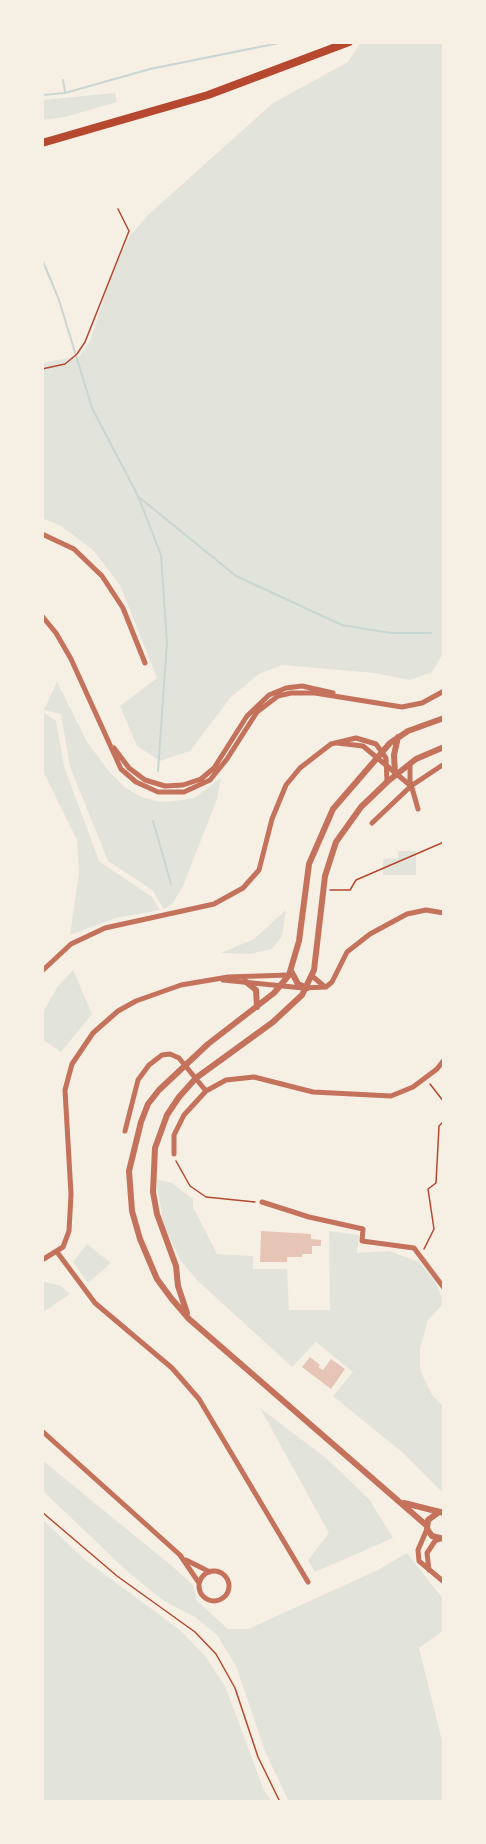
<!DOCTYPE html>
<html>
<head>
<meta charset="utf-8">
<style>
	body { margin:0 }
	#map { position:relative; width:486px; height:1844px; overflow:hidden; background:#f6efe4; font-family:Commissioner,sans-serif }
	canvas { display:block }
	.frame { position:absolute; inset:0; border:44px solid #f6efe4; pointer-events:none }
</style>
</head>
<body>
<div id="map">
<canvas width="486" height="1844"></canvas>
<div class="frame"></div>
</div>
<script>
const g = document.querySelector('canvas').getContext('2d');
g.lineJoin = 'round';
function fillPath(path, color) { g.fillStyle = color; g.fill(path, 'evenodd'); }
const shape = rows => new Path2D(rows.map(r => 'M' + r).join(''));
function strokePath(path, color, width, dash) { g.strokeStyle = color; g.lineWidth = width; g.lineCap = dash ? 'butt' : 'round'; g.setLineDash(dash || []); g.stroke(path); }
fillPath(shape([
	[361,42,444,42,444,652,432,672,410,680,375,673,282,665,259,674,231,697,190,751,160,761,137,746,120,706,157,678,120,585,93,550,61,526,42,518,42,363,80,356,90,341,112,274,129,237,148,215,273,103,348,62],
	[115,93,117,102,65,117,42,120,42,100],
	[57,682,87,742,108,770,124,787,142,797,159,802,174,801,194,798,221,778,217,799,183,886,173,903,164,909,152,890,108,861,70,767,61,714,44,710],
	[42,711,56,721,64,766,99,861,152,897,160,910,116,918,70,935,79,873,77,840,42,769],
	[398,851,416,851,416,875,383,875,383,859,398,858],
	[286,910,282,936,272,949,250,954,221,953,254,939],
	[73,970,92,1014,61,1052,42,1039,42,1014,58,986],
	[156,1179,172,1183,193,1199,193,1207,217,1254,253,1256,253,1269,287,1269,289,1310,330,1310,329,1231,359,1235,357,1253,389,1251,419,1262,435,1281,444,1303,428,1320,420,1349,420,1370,432,1395,444,1407,444,1494,402,1452,333,1396,353,1372,316,1342,292,1367,198,1281,181,1261,164,1226],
	[87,1244,111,1263,88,1283,73,1262],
	[42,1281,61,1286,70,1294,42,1313],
	[260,1408,326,1458,369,1499,393,1538,315,1572,308,1560,329,1533],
	[42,1460,172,1566,193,1585,197,1601,228,1629,248,1629,378,1570,407,1553,444,1600,444,1630,419,1648,444,1749,444,1802,289,1802,265,1751,236,1666,217,1635,195,1617,164,1601,130,1574,42,1490],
	[42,1519,84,1559,180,1630,206,1657,226,1688,263,1788,272,1802,42,1802]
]), '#e2e4dc');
strokePath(shape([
	[63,80,65,92],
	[42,95,65,93,150,69,284,42],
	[42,259,59,300,92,408,138,496,161,555,167,643,158,771],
	[140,498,236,576,342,625,391,633,431,633],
	[153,821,171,884]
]), '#c9d6d2', 2);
fillPath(shape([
	[261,1231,311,1234,311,1239,321,1240,321,1246,312,1246,312,1254,302,1254,302,1257,287,1257,287,1262,260,1262],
	[310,1357,320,1365,318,1367,323,1370,331,1359,345,1369,331,1389,302,1367]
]), '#e6c5b7');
strokePath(shape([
	[42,369,65,364,77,354,85,342,129,231,118,209],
	[330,890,350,890,356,880,444,842],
	[430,1084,444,1102],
	[176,1161,190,1186,206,1197,255,1202],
	[424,1249,434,1229,428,1189,436,1183,439,1126,444,1121],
	[42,1512,117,1576,195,1632,216,1654,235,1688,258,1757,280,1802]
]), '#b5482f', 1.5);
strokePath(shape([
	[42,534,74,549,102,576,123,608,145,663],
	[42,616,56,633,71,659,121,769,136,782,158,792,184,792,210,780,227,759,257,712,278,696,291,693,315,693,402,707,422,703,444,691],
	[337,743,363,746,411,786],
	[114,748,129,768,145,780,165,786,183,785,201,779,214,768,247,716,269,695,286,688,302,686,333,693],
	[410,764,410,781,418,809],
	[372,823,411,786,444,764],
	[42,971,71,944,105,928,214,904,243,888,259,870,272,819,286,785,300,768,331,744,356,738,376,744,386,758,387,782],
	[312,976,324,986],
	[223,980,303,988,326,987,332,982,347,952,370,934,407,914,426,910,444,913],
	[125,1131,138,1080,149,1065,162,1055,170,1054,179,1058,206,1091],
	[174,1154,174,1135,184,1115,206,1091,226,1080,254,1077,313,1092,391,1096,413,1087,437,1069,444,1060],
	[262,1202,309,1217,363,1229,362,1241,414,1248,444,1288],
	[57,1252,95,1303,172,1368,199,1399,308,1582],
	[42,1260,63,1247,69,1231,71,1194,65,1090,72,1064,93,1033,118,1011,136,1001,181,985,228,977,289,975],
	[42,1431,180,1555,199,1583],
	[427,1529,418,1550,419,1561,444,1582],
	[186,1560,210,1572],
	[429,1570,427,1553,435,1541,440,1539],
	'199 1586a15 15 0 1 1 30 0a15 15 0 1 1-30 0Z'
]), '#c5725c', 5);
strokePath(shape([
	[395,774,394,755,398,737],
	[291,971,298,984,307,988],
	[245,981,256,990,257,1007],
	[187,1313,178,1286,176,1266,157,1214,153,1192,155,1148,167,1115,179,1097,196,1078,273,1022,302,995,314,970,325,876,336,842,361,807,387,782,416,759,444,747],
	[404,1503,444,1513],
	[439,1512,428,1520,427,1529,432,1536,444,1539],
	[426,1525,189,1319,171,1298,157,1279,140,1239,132,1211,129,1171,141,1122,148,1104,159,1090,208,1044,274,993,289,975,299,941,309,864,333,809,390,743,408,731,444,718]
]), '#c5725c', 6);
strokePath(shape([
	[42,143,208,95,349,42]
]), '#b5482f', 8);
</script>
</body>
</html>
